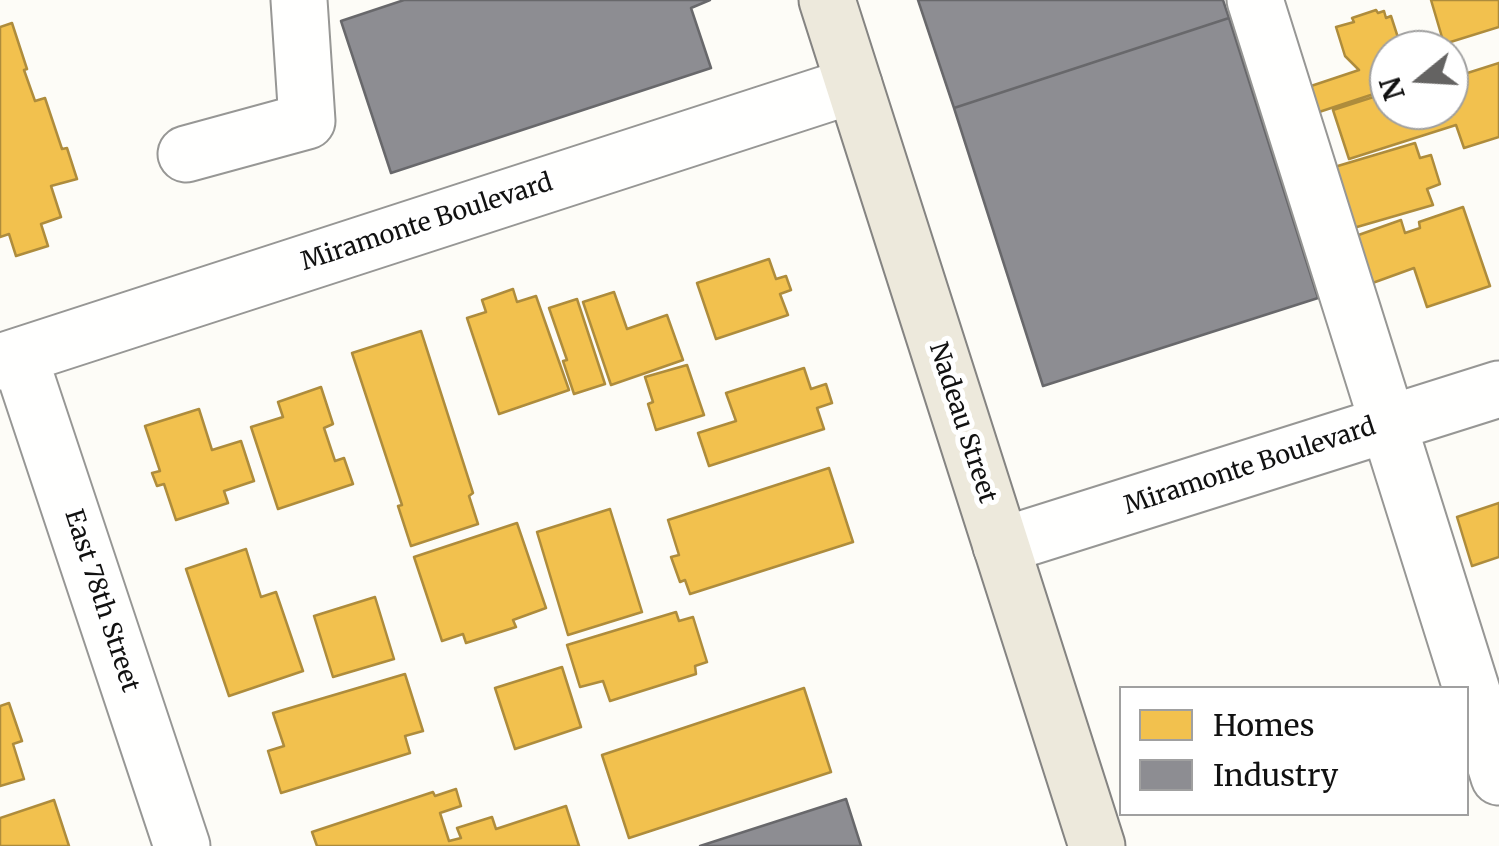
<!DOCTYPE html>
<html>
<head>
<meta charset="utf-8">
<style>
	body { margin:0 }
	#map { position:relative; width:1499px; height:846px; overflow:hidden; background:#fdfcf7; font-family:Merriweather,serif }
	canvas { display:block }
	.legend { position:absolute; left:1119px; top:686px; width:350px; height:130px; box-sizing:border-box; background:#fff; border:2px solid #a0a0a0; margin:0; padding:12px 18px; list-style:none; font-size:30px; color:#111 }
	.legend li { display:flex; align-items:center; gap:20px; height:50px }
	.legend b { width:50px; border:2px solid #a0a0a0 }
	.north { position:absolute; left:1369px; top:30px; width:100px; height:100px; box-sizing:border-box; background:#fff; border:2px solid #a0a0a0; border-radius:50%; rotate:252deg; font-size:28px; font-weight:700; line-height:40px; text-align:center; color:#111 }
	.north::after { content:''; display:block; margin:auto; width:35px; height:45px; background:#646362; clip-path:polygon(50% 0,100% 100%,50% 72%,0 100%) }
</style>
</head>
<body>
<div id="map">
<canvas width="1499" height="846"></canvas>
<ul class="legend">
<li><b style="height:28px;background:#f2c14e"></b>Homes</li>
<li><b style="height:28px;background:#8d8d92"></b>Industry</li>
</ul>
<div class="north">N</div>
</div>
<script>
const g = document.querySelector('canvas').getContext('2d');
g.lineJoin = 'round';
function fillPath(path, color) { g.fillStyle = color; g.fill(path, 'evenodd'); }
const shape = rows => new Path2D(rows.map(r => 'M' + r).join(''));
function strokePath(path, color, width, dash) { g.strokeStyle = color; g.lineWidth = width; g.lineCap = dash ? 'butt' : 'round'; g.setLineDash(dash || []); g.stroke(path); }
function drawText(font, color, halo, rows, align = 'center') {
  g.font = font + ' Merriweather,serif'; g.lineWidth = 10; g.setLineDash([]); g.textBaseline = 'middle'; g.strokeStyle = halo; g.fillStyle = color; for (const [text, x, y, turn = 0] of rows) {
    g.save(); g.translate(x, y); g.rotate((+turn || 0) * Math.PI / 180); g.textAlign = isNaN(turn) ? turn : align; if (halo) g.strokeText(text, 0, 0); g.fillText(text, 0, 0); g.restore();
  }
}
const homes = shape([
	[1431,0,1499,0,1499,27,1444,44,1431,0],
	[1376,10,1378,13,1384,11,1386,18,1391,16,1402,50,1389,50,1389,89,1316,113,1308,87,1359,70,1345,56,1336,27,1354,22,1352,18,1376,10],
	[12,23,27,69,24,70,35,101,45,98,62,149,67,148,77,179,51,186,61,217,41,224,48,246,16,256,9,234,0,237,0,27,12,23],
	[1499,63,1499,137,1464,148,1456,125,1349,159,1333,110,1389,92,1389,110,1449,110,1449,73,1456,71,1458,76,1499,63],
	[1415,143,1420,158,1431,155,1440,184,1427,189,1433,205,1350,229,1331,168,1415,143],
	[1463,207,1490,286,1427,307,1414,268,1367,285,1350,238,1401,220,1405,233,1420,228,1419,222,1463,207],
	[769,259,776,279,786,276,791,290,780,294,788,315,716,339,697,283,769,259],
	[513,289,517,302,536,296,569,390,499,414,467,318,486,312,482,300,513,289],
	[614,292,627,329,667,315,683,360,611,385,583,302,614,292],
	[577,299,605,384,574,394,563,361,567,360,549,308,577,299],
	[421,331,473,493,469,496,478,524,411,546,398,506,402,505,352,353,421,331],
	[687,365,704,415,656,430,648,404,653,402,645,377,687,365],
	[804,368,811,389,826,384,832,403,817,408,824,429,709,466,698,433,736,421,726,393,804,368],
	[321,387,333,424,324,428,335,461,344,458,353,484,278,509,251,427,283,417,278,402,321,387],
	[199,409,212,450,241,441,254,481,224,491,228,503,176,520,164,484,157,486,152,473,160,471,145,426,199,409],
	[829,468,853,542,690,594,685,580,680,582,671,557,679,555,668,520,829,468],
	[1499,503,1499,557,1472,566,1457,517,1499,503],
	[610,509,642,612,568,635,537,532,610,509],
	[517,523,546,608,513,620,516,627,466,643,463,634,442,641,414,557,517,523],
	[246,549,261,597,276,592,303,671,229,696,186,569,246,549],
	[375,597,394,659,333,677,314,616,375,597],
	[676,612,679,621,693,617,707,662,695,666,696,674,610,701,603,681,580,687,567,645,676,612],
	[562,667,581,727,515,749,495,688,562,667],
	[405,674,423,731,405,736,410,753,281,793,268,751,284,746,273,713,405,674],
	[804,688,831,772,629,838,602,755,804,688],
	[9,703,22,741,13,744,24,779,0,786,0,706,9,703],
	[456,789,461,806,440,813,449,841,461,838,457,828,492,817,496,829,566,806,579,846,317,846,312,832,433,792,435,796,456,789],
	[54,800,69,846,0,846,0,818,54,800]
]);
fillPath(homes, '#f2c14e');
strokePath(homes, '#ae8c3c', 2.5);
const industry = shape([
	[404,0,710,0,691,8,711,68,391,173,341,21,404,0],
	[918,0,1223,0,1229,18,954,108,918,0],
	[1229,18,1318,298,1043,386,954,108,1229,18],
	[846,799,861,846,700,846,846,799]
]);
fillPath(industry, '#8d8d92');
strokePath(industry, '#68686b', 2.5);
const minor = shape([
	[1255,0,1499,777],
	[186,154,307,121,299,0],
	[19,356,182,846],
	[0,362,854,85],
	[1001,546,1499,389]
]);
const major = shape([
	[827,0,1097,846]
]);
strokePath(minor, '#979795', 59);
strokePath(major, '#858482', 59);
strokePath(minor, '#fffffe', 55);
strokePath(major, '#ede9dc', 55);
drawText('25px', '#111', '#fff', [
	["Miramonte Boulevard",427,223,-18],
	["Nadeau Street",962,423,72],
	["Miramonte Boulevard",1250,467,-18],
	["East 78th Street",101,601,72]
]);
</script>
</body>
</html>
